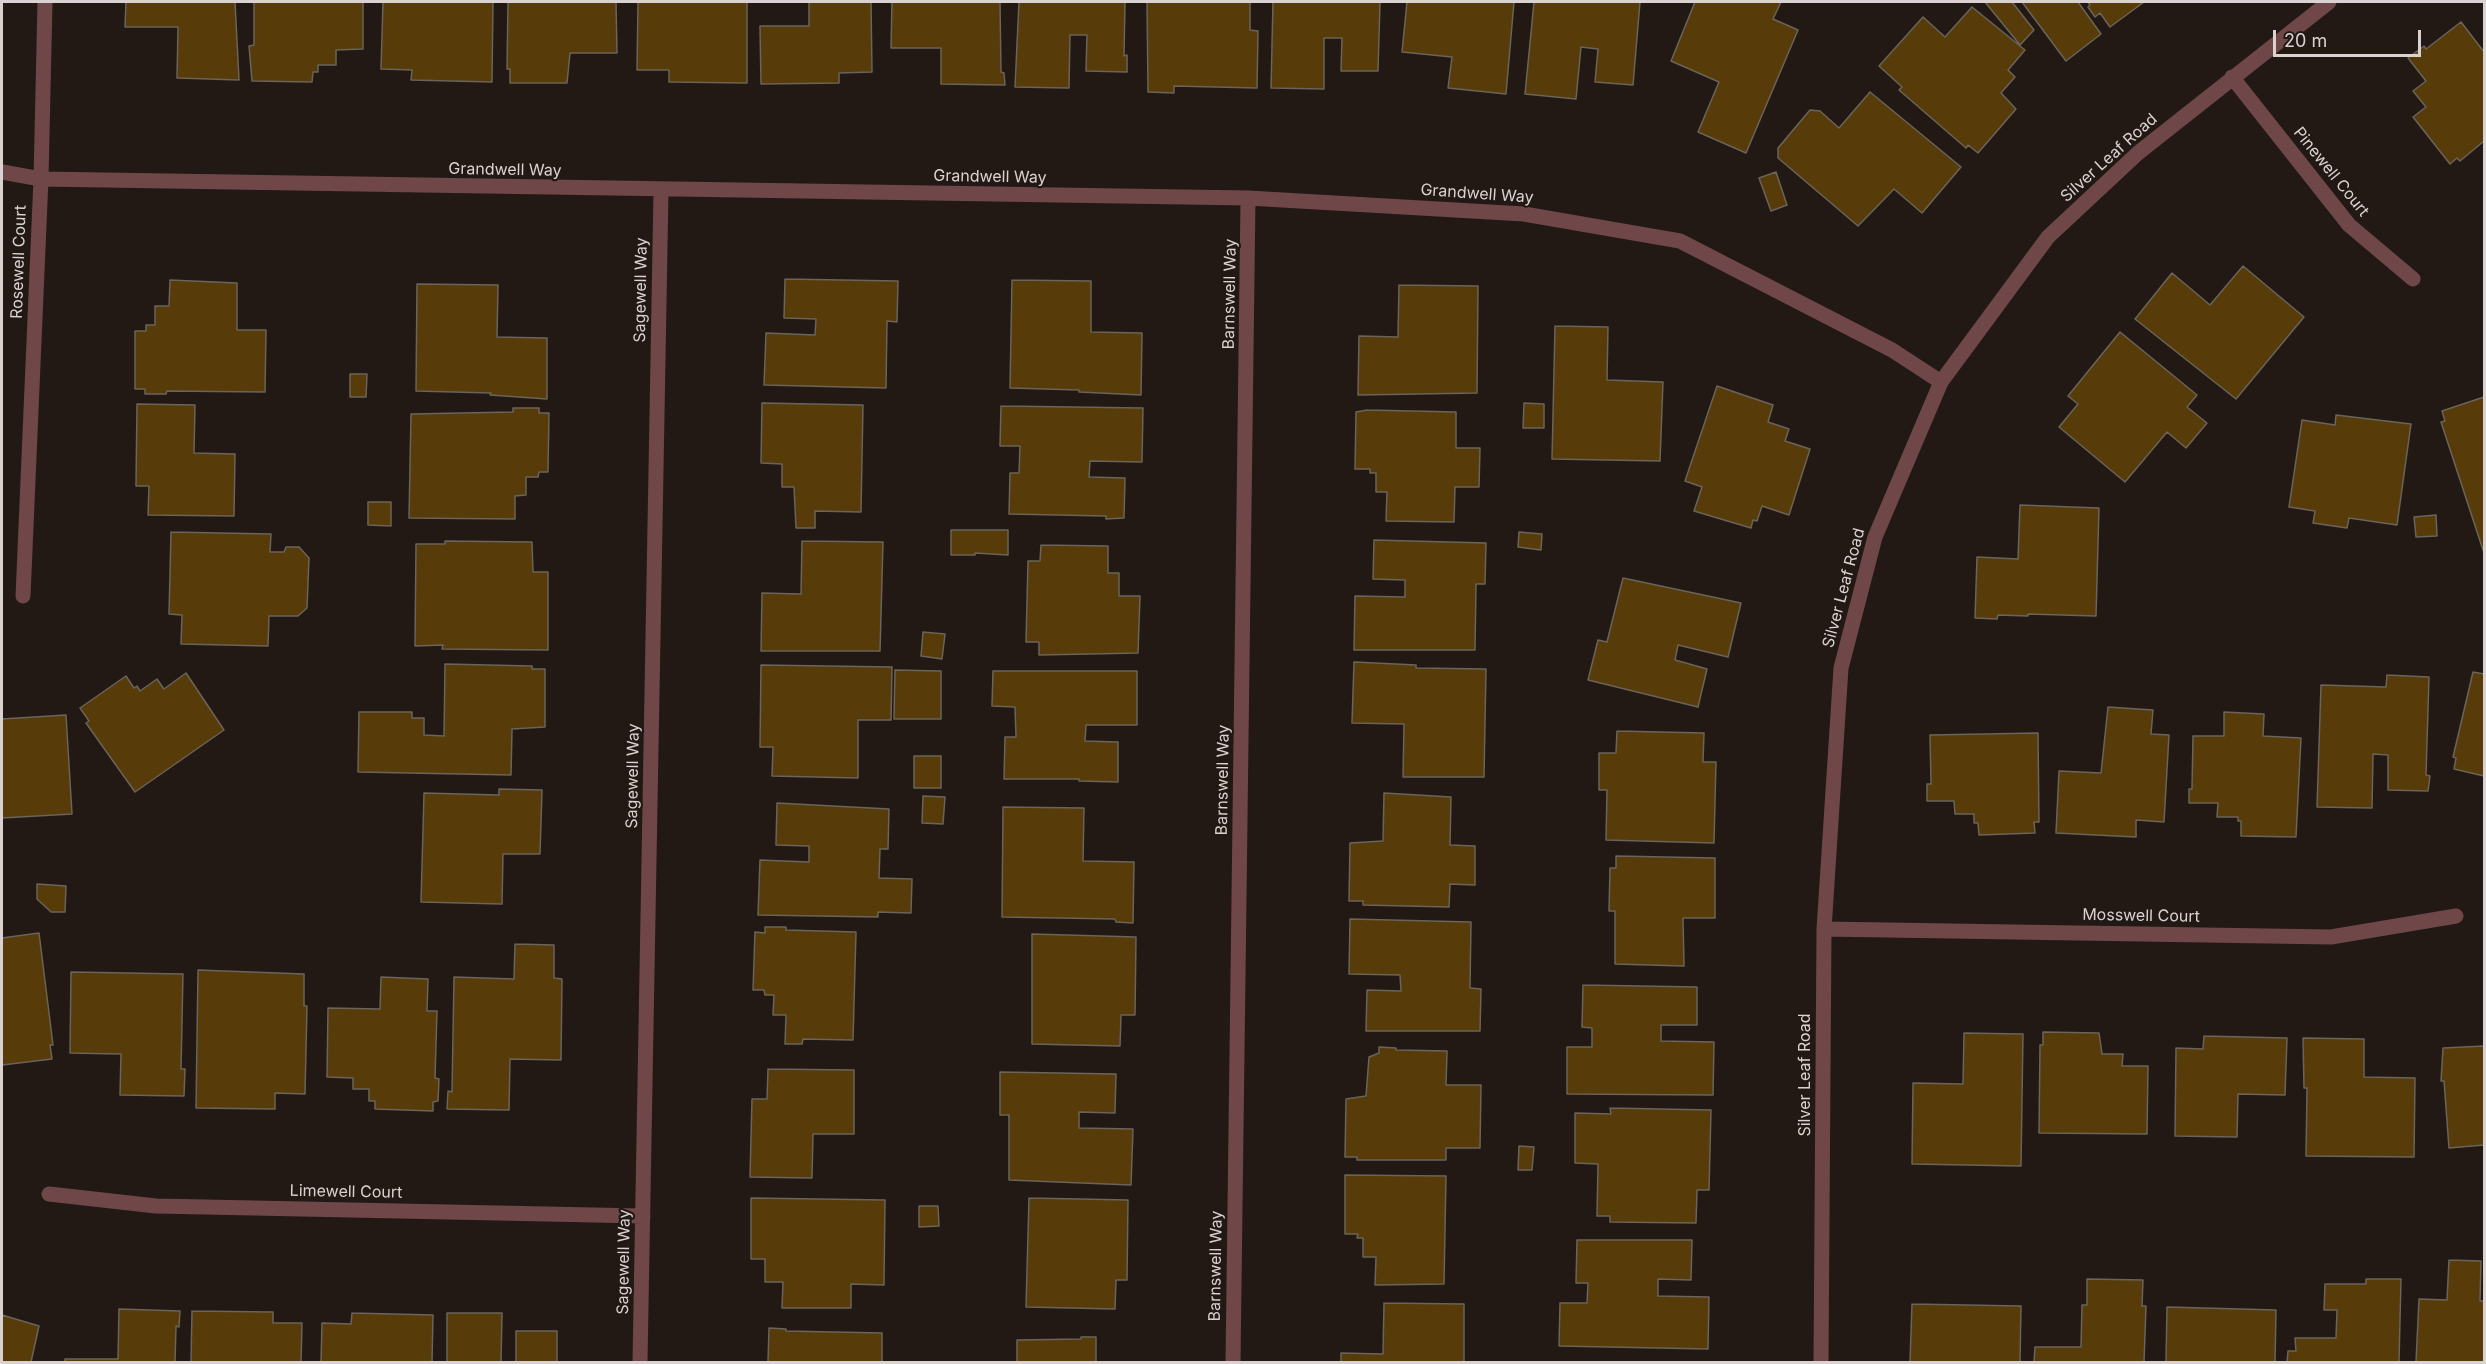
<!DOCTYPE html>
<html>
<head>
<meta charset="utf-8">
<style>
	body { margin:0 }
	#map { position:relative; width:2486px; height:1364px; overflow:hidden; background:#221915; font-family:Inter,sans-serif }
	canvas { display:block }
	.frame { position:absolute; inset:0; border:3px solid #d9d2d0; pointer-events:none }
	.scale { position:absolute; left:2273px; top:30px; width:148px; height:27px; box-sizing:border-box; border:3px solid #d9d2d0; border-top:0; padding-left:8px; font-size:18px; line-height:21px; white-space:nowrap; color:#d9d2d0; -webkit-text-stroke:4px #221915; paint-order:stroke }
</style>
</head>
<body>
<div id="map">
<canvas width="2486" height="1364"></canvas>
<div class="frame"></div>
<div class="scale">20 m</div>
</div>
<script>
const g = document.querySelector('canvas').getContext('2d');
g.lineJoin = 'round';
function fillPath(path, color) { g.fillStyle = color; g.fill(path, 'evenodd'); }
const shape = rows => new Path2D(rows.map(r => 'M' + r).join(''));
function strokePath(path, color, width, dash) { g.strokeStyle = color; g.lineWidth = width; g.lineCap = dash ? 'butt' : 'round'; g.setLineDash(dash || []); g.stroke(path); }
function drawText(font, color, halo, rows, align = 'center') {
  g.font = font + ' Inter,sans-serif'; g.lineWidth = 4.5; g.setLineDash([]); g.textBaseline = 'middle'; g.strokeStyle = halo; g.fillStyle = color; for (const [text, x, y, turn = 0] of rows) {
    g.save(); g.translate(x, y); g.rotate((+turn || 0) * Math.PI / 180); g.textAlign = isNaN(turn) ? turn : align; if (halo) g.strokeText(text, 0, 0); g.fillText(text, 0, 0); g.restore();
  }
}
const building = shape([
	[126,2,235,2,239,80,177,78,178,27,125,27,126,2],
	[254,2,363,2,363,49,336,50,336,65,318,65,318,72,313,72,312,82,252,81,249,46,254,45,254,2],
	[383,2,493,2,492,82,411,80,412,70,381,69,383,2],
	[508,2,616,2,617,53,570,53,567,83,510,83,510,69,507,69,508,2],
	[638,2,747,2,747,83,669,82,669,70,637,70,638,2],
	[809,2,871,2,872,72,839,73,839,83,761,84,760,26,809,26,809,2],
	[892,2,1000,2,1001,72,1004,73,1005,85,941,84,941,48,891,48,892,2],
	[1019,2,1125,2,1124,56,1127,55,1127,72,1086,71,1087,35,1070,35,1069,88,1015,87,1019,2],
	[1147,2,1250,2,1250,30,1258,31,1257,88,1174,86,1174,93,1148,92,1147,2],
	[1273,2,1380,2,1378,71,1341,71,1342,38,1324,38,1324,89,1271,88,1273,2],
	[1407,2,1514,2,1506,94,1448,88,1452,57,1402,52,1407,2],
	[1534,2,1640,2,1633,85,1595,82,1598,49,1581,47,1576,99,1525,94,1534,2],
	[1695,2,1781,2,1773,19,1798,30,1746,153,1698,132,1719,82,1671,61,1695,2],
	[1985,2,2012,2,2034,30,2020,45,1985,2],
	[2022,2,2078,2,2101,34,2066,61,2022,2],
	[2088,2,2144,2,2110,27,2100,13,2095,17,2088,7,2090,5,2088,2],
	[1972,7,2025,50,2008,70,2015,77,2001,93,2016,109,1978,153,1968,145,1966,148,1899,90,1902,87,1879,66,1923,17,1945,37,1972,7],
	[2461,22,2484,52,2484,141,2460,161,2457,158,2450,164,2413,117,2426,107,2413,91,2426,81,2408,58,2424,46,2426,49,2461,22],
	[1870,92,1961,167,1922,213,1894,189,1858,226,1778,158,1778,148,1810,110,1820,111,1839,128,1870,92],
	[1776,172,1787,205,1771,211,1759,178,1776,172],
	[2243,266,2304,317,2236,399,2135,319,2172,273,2210,305,2243,266],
	[785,279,898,281,897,322,887,321,886,388,764,385,766,333,815,335,816,319,784,318,785,279],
	[170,280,237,283,237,330,266,330,265,392,167,391,166,394,145,394,145,389,135,389,135,331,146,331,146,325,155,325,155,306,169,306,170,280],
	[1012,280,1091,281,1091,332,1142,333,1141,395,1079,392,1079,390,1010,388,1012,280],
	[417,284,498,285,497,337,547,338,547,399,490,395,491,393,416,391,417,284],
	[1399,285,1478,286,1477,393,1358,395,1359,336,1398,337,1399,285],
	[1555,326,1608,327,1607,380,1663,382,1660,461,1552,459,1555,326],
	[2120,332,2197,395,2187,407,2207,423,2186,448,2167,432,2125,482,2059,427,2078,404,2068,396,2120,332],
	[350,374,367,374,366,397,350,397,350,374],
	[1717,386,1773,405,1768,422,1789,429,1785,441,1810,449,1789,515,1762,506,1757,521,1753,520,1751,528,1694,511,1702,487,1685,481,1717,386],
	[2484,397,2484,553,2441,422,2445,421,2442,411,2484,397],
	[762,403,863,405,861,512,815,511,815,528,796,528,794,487,782,487,782,464,761,463,762,403],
	[1524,403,1544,404,1544,428,1523,428,1524,403],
	[137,404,195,405,194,453,235,454,234,516,148,515,149,486,136,486,137,404],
	[1001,406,1143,408,1142,462,1090,461,1089,477,1125,478,1124,518,1106,519,1106,516,1009,514,1010,473,1019,473,1020,446,1000,446,1001,406],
	[513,408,539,408,539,413,549,413,548,472,539,472,538,477,526,477,526,495,515,496,515,519,409,518,411,414,513,412,513,408],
	[1367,410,1456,412,1456,448,1480,448,1479,487,1455,487,1454,522,1386,521,1387,492,1376,492,1376,473,1370,473,1370,469,1355,469,1356,412,1367,410],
	[2336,415,2411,424,2397,525,2349,518,2347,528,2313,523,2315,511,2289,507,2302,420,2335,425,2336,415],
	[368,502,391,502,391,526,368,525,368,502],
	[2020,505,2099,508,2096,616,2028,614,2028,616,1998,615,1997,619,1975,618,1977,557,2018,559,2020,505],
	[2436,515,2437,536,2416,537,2414,517,2436,515],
	[951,530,1008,530,1008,555,975,553,975,555,951,555,951,530],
	[171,532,271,534,270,552,284,552,286,547,299,547,309,558,307,608,298,616,269,616,268,646,181,644,182,615,169,614,171,532],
	[1519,532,1542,534,1541,550,1518,547,1519,532],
	[1374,540,1486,543,1485,584,1476,584,1475,650,1354,650,1355,596,1405,597,1405,580,1373,579,1374,540],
	[445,541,532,542,533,572,548,572,548,650,442,649,443,645,415,646,416,544,445,544,445,541],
	[802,541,883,542,880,651,761,651,762,593,801,594,802,541],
	[1041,545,1108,546,1108,573,1119,573,1119,596,1140,596,1138,653,1039,655,1039,642,1026,642,1028,561,1040,561,1041,545],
	[1623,578,1741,603,1728,657,1678,645,1675,660,1707,669,1698,707,1588,680,1598,640,1607,642,1623,578],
	[923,632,945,634,942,659,921,656,923,632],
	[1354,662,1416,665,1416,668,1486,669,1484,777,1403,777,1404,724,1352,723,1354,662],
	[445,664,532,666,532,669,545,669,545,727,512,729,511,775,358,772,359,712,412,712,412,718,424,718,424,735,444,736,445,664],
	[761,665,892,667,891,720,858,720,858,778,772,776,773,747,760,747,761,665],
	[895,670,941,671,941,719,894,719,895,670],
	[993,671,1137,671,1137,725,1086,725,1085,741,1118,742,1118,782,1079,781,1079,779,1004,779,1005,737,1016,737,1015,707,992,706,993,671],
	[2473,672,2484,674,2484,776,2454,769,2456,758,2453,757,2473,672],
	[186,673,224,730,135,792,86,723,89,721,80,708,126,676,134,688,137,686,140,691,157,679,164,689,186,673],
	[2387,675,2429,677,2426,775,2430,776,2428,791,2388,790,2388,755,2373,754,2372,808,2317,807,2321,685,2386,687,2387,675],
	[2108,707,2153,710,2151,734,2169,735,2164,822,2136,820,2136,837,2056,833,2059,771,2101,773,2108,707],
	[2224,712,2264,714,2263,736,2301,738,2296,837,2241,836,2241,821,2238,821,2238,817,2217,817,2218,803,2189,803,2189,789,2192,789,2193,736,2224,736,2224,712],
	[66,715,72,814,2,818,2,719,66,715],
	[1617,731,1704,733,1703,762,1716,762,1714,843,1606,840,1607,790,1599,790,1599,753,1616,753,1617,731],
	[2038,733,2039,822,2034,822,2035,833,1979,835,1978,823,1974,823,1974,814,1955,814,1954,801,1927,801,1927,784,1931,784,1930,735,2038,733],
	[914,756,941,756,941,788,914,788,914,756],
	[499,789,542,790,540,854,503,854,502,904,421,902,424,793,499,795,499,789],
	[1384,793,1451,797,1450,845,1475,846,1475,885,1450,884,1449,907,1363,905,1363,901,1349,901,1350,843,1383,841,1384,793],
	[923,796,945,797,943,824,922,823,923,796],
	[777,803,889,809,888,849,880,849,879,878,912,879,911,913,878,912,878,917,758,915,760,860,809,862,809,846,776,845,777,803],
	[1003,807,1084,808,1083,861,1134,862,1133,923,1116,922,1115,919,1002,917,1003,807],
	[1616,856,1715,858,1715,918,1683,918,1684,966,1615,964,1615,911,1609,911,1610,868,1616,868,1616,856],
	[37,884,66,886,65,912,51,912,37,899,37,884],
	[1350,919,1471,922,1470,988,1481,989,1480,1031,1366,1031,1367,990,1401,991,1400,975,1349,974,1350,919],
	[765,927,786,927,786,930,856,932,853,1040,803,1039,802,1044,785,1044,786,1015,773,1015,774,995,765,995,764,990,753,990,755,932,765,933,765,927],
	[39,933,53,1045,50,1045,52,1059,2,1065,2,938,39,933],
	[1032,934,1136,937,1135,1015,1121,1015,1120,1046,1032,1044,1032,934],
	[515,944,554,945,554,978,562,979,561,1060,510,1059,509,1110,447,1109,448,1091,452,1092,454,977,514,979,515,944],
	[198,970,304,974,304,1006,307,1006,305,1094,275,1093,275,1109,196,1108,198,970],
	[71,972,183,974,181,1069,185,1069,184,1096,120,1095,121,1054,70,1053,71,972],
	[381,977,428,979,427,1011,437,1011,435,1078,439,1079,438,1101,433,1102,433,1111,375,1109,375,1101,369,1101,369,1089,353,1089,353,1078,327,1077,328,1008,380,1009,381,977],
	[1583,985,1697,987,1697,1025,1661,1025,1661,1041,1714,1042,1713,1095,1567,1094,1567,1047,1592,1047,1592,1028,1582,1027,1583,985],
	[2043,1032,2099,1033,2102,1054,2123,1054,2122,1066,2148,1066,2147,1134,2039,1133,2040,1045,2043,1045,2043,1032],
	[1964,1033,2023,1034,2021,1166,1912,1164,1913,1083,1963,1084,1964,1033],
	[2204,1036,2287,1038,2285,1095,2238,1094,2237,1137,2175,1136,2176,1048,2203,1049,2204,1036],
	[2303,1038,2364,1039,2364,1077,2415,1078,2414,1157,2306,1156,2307,1088,2304,1088,2303,1038],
	[2484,1046,2484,1145,2449,1148,2444,1081,2441,1081,2443,1048,2484,1046],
	[1379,1047,1396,1048,1396,1050,1447,1051,1446,1085,1481,1085,1480,1148,1446,1148,1446,1160,1357,1160,1357,1157,1345,1157,1346,1099,1366,1096,1369,1057,1379,1053,1379,1047],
	[768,1069,854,1070,854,1134,813,1134,812,1178,750,1177,752,1099,767,1099,768,1069],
	[1000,1072,1116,1074,1115,1113,1079,1112,1079,1128,1133,1129,1131,1185,1009,1180,1009,1115,1000,1115,1000,1072],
	[1610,1108,1711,1110,1709,1190,1697,1190,1696,1223,1610,1222,1610,1216,1597,1216,1598,1164,1575,1163,1575,1113,1611,1114,1610,1108],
	[1519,1146,1534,1147,1532,1170,1518,1170,1519,1146],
	[1345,1175,1446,1176,1444,1284,1375,1285,1376,1257,1363,1257,1363,1238,1357,1238,1358,1234,1345,1234,1345,1175],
	[751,1198,885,1200,884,1285,851,1284,851,1308,782,1308,783,1282,765,1282,765,1259,751,1259,751,1198],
	[1029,1198,1128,1200,1127,1280,1116,1280,1115,1309,1026,1307,1029,1198],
	[919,1206,938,1206,939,1226,919,1227,919,1206],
	[1577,1240,1692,1240,1691,1280,1658,1279,1658,1296,1709,1297,1708,1349,1559,1346,1560,1303,1587,1303,1588,1283,1576,1283,1577,1240],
	[2449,1260,2481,1261,2480,1301,2484,1301,2484,1362,2416,1362,2419,1299,2447,1300,2449,1260],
	[2087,1279,2143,1280,2142,1306,2146,1306,2144,1362,2034,1362,2035,1347,2081,1347,2082,1305,2087,1305,2087,1279],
	[2366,1279,2401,1279,2399,1362,2287,1362,2288,1351,2296,1351,2295,1338,2336,1338,2337,1310,2324,1310,2325,1284,2366,1284,2366,1279],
	[1384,1303,1464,1304,1464,1362,1341,1362,1341,1353,1383,1354,1384,1303],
	[1912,1304,2021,1306,2020,1362,1910,1362,1912,1304],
	[2167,1307,2276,1310,2275,1362,2166,1362,2167,1307],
	[119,1309,180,1311,179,1327,176,1326,175,1362,65,1362,65,1359,118,1359,119,1309],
	[192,1311,273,1312,273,1323,302,1323,301,1362,191,1362,192,1311],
	[352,1313,433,1315,432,1362,321,1362,322,1323,351,1324,352,1313],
	[447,1313,502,1313,501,1362,447,1362,447,1313],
	[2,1315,39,1326,31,1362,2,1362,2,1315],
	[769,1328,786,1329,786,1331,882,1333,882,1362,768,1362,769,1328],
	[516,1331,557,1331,557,1362,516,1362,516,1331],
	[1081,1337,1096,1337,1096,1362,1017,1362,1017,1340,1081,1339,1081,1337]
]);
fillPath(building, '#573b08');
strokePath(building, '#6a645a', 1.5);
strokePath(shape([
	[2232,77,2349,225,2413,279],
	[2,172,41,179,1248,198,1524,214,1680,241,1892,350,1941,382],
	[23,596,41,179,45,2],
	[1824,929,2331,937,2456,916],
	[49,1194,156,1206,643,1216],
	[640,1362,661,191],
	[1233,1362,1248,198],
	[1821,1362,1824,929,1841,668,1875,537,1941,382,2048,237,2138,153,2329,2]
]), '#6f4749', 15);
drawText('16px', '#d9d2d0', '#221915', [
	["Silver Leaf Road",2109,158,-42],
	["Grandwell Way",505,170,1],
	["Pinewell Court",2331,172,51],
	["Grandwell Way",990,177,1],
	["Grandwell Way",1477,194,4],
	["Rosewell Court",19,262,-88],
	["Sagewell Way",641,290,-89],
	["Barnswell Way",1230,294,-89],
	["Silver Leaf Road",1844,588,-75],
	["Sagewell Way",633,776,-89],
	["Barnswell Way",1223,780,-89],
	["Mosswell Court",2141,916,1],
	["Silver Leaf Road",1805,1075,-90],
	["Limewell Court",346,1192,1],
	["Sagewell Way",624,1262,-89],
	["Barnswell Way",1216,1266,-89]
]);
</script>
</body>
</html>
